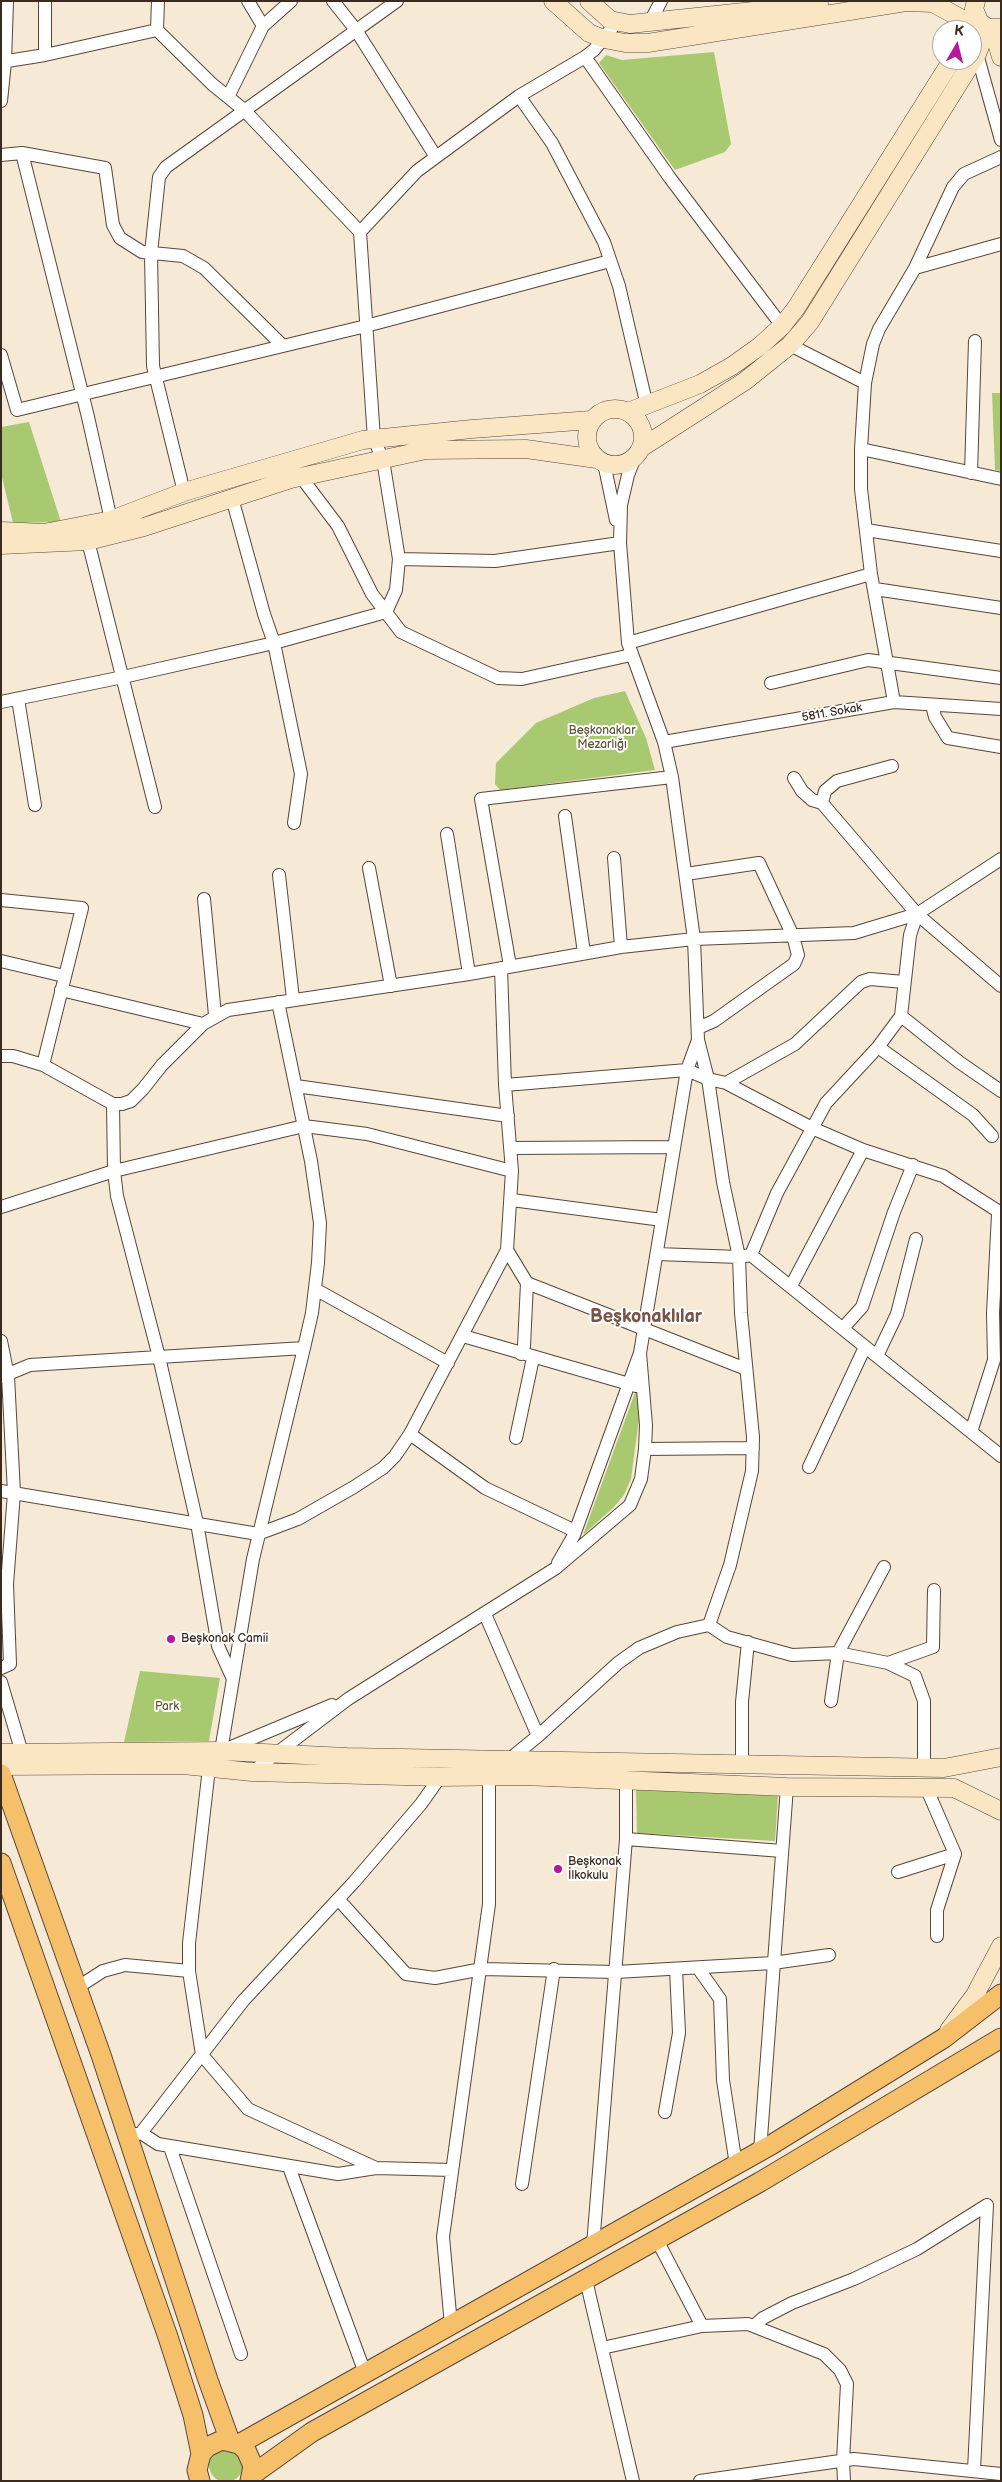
<!DOCTYPE html>
<html>
<head>
<meta charset="utf-8">
<style>
	body { margin:0 }
	#map { position:relative; width:1002px; height:2482px; overflow:hidden; background:#f6e9d6; font-family:"Balsamiq Sans",sans-serif }
	canvas { display:block }
	.frame { position:absolute; inset:0; border:2px solid #3b2a1e; pointer-events:none }
	.north { position:absolute; left:932px; top:20px; width:50px; height:50px; box-sizing:border-box; background:#fff; border:1px solid #b1aaa5; border-radius:50%; rotate:8deg; font-size:14px; font-weight:700; line-height:20px; text-align:center; color:#3b2a1e }
	.north::after { content:''; display:block; margin:auto; width:18px; height:22px; background:#b5179e; clip-path:polygon(50% 0,100% 100%,50% 72%,0 100%) }
</style>
</head>
<body>
<div id="map">
<canvas width="1002" height="2482"></canvas>
<div class="frame"></div>
<div class="north">K</div>
</div>
<script>
const g = document.querySelector('canvas').getContext('2d');
g.lineJoin = 'round';
function fillPath(path, color) { g.fillStyle = color; g.fill(path, 'evenodd'); }
const shape = rows => new Path2D(rows.map(r => 'M' + r).join(''));
function strokePath(path, color, width, dash) { g.strokeStyle = color; g.lineWidth = width; g.lineCap = dash ? 'butt' : 'round'; g.setLineDash(dash || []); g.stroke(path); }
function drawText(font, color, halo, rows, align = 'center') {
  g.font = font + ' "Balsamiq Sans",sans-serif'; g.lineWidth = 4; g.setLineDash([]); g.textBaseline = 'middle'; g.strokeStyle = halo; g.fillStyle = color; for (const [text, x, y, turn = 0] of rows) {
    g.save(); g.translate(x, y); g.rotate((+turn || 0) * Math.PI / 180); g.textAlign = isNaN(turn) ? turn : align; if (halo) g.strokeText(text, 0, 0); g.fillText(text, 0, 0); g.restore();
  }
}
fillPath(shape([
	[714,52,731,144,725,152,675,170,599,63,606,55,622,60],
	[992,393,1001,393,1001,471,995,470],
	[29,422,61,522,13,523,1,473,1,427],
	[625,691,646,738,655,770,500,790,495,784,496,763,536,723,594,698],
	[636,1390,640,1411,631,1479,624,1495,614,1507,583,1535],
	[140,1671,220,1678,209,1741,124,1742],
	[636,1789,778,1796,775,1841,637,1833],
	'209 2465a17 17 0 1 1 34 0a17 17 0 1 1-34 0Z'
]), '#a9c971');
const street = shape([
	[45,1,45,55],
	[248,1,263,26],
	[333,1,356,30,436,157],
	[616,23,594,50,585,57,670,178,782,326],
	[649,24,661,1],
	[157,30,212,84,244,110,360,232],
	[977,54,1001,140],
	[1,62,45,55,157,30,158,1],
	[519,96,552,143,604,242,619,286,647,406],
	[228,97,263,26,291,1],
	[1,101,5,62,7,1],
	[22,153,88,417,111,520],
	[1,155,22,153,105,168,113,225,120,238,142,252,183,256,204,268,283,346],
	[915,268,1001,244],
	[790,345,865,383],
	[1,355,17,410,366,326,610,261],
	[861,449,1001,479],
	[604,463,616,520],
	[971,473,975,341],
	[301,477,338,526,372,594,401,632,498,678,522,679,631,655],
	[184,492,153,366,151,253,159,177,166,167,397,1],
	[232,498,264,614,274,643,301,774,294,823],
	[866,530,1001,551],
	[88,541,155,807],
	[399,559,495,561,620,543],
	[875,589,1001,608],
	[628,643,871,574],
	[771,683,868,660,1001,678],
	[18,699,35,805],
	[1,702,123,677,274,643,386,612,396,590,399,559,383,460,374,439,360,232,417,171,519,96,585,57],
	[894,702,871,574,861,489,861,449,865,383,873,344,879,329,915,268,953,187,964,174,1001,157],
	[932,705,935,717,948,738,1001,747],
	[664,742,894,702,1001,709],
	[794,778,802,791,812,800,822,803,917,914,1001,986],
	[822,803,825,791,837,781,892,766],
	[565,816,584,953],
	[447,834,469,974],
	[614,858,621,947],
	[369,868,391,986],
	[686,874,759,863,793,936,798,955,794,964,714,1021,698,1028],
	[279,875,293,999],
	[204,899,215,1015],
	[1,900,82,908,43,1065],
	[1,961,64,976],
	[510,966,481,799,672,777],
	[61,990,203,1024],
	[278,1002,311,1161,320,1223,318,1263,312,1313,304,1348,253,1559,221,1751,209,1768,189,1943,189,1971,202,2055,248,2109,376,2168,452,2170],
	[901,1016,959,1062,1001,1091],
	[878,1047,973,1115,992,1136],
	[1,1056,13,1056,43,1065,113,1104,122,1104,131,1101,143,1089,162,1065,203,1024,228,1010,469,974,621,947,694,939,854,933,917,914,1001,859],
	[726,1083,812,1128,863,1150,943,1176,1001,1213],
	[505,1085,687,1070,708,1079,726,1083,795,1044,861,982,870,979,904,982],
	[296,1086,508,1116],
	[113,1104,114,1171,117,1196,159,1357,197,1523,218,1646,233,1679],
	[510,1148,673,1147],
	[512,1200,662,1220],
	[1,1207,114,1171,304,1126,367,1134,512,1171],
	[507,1250,527,1283,524,1346,521,1354],
	[657,1254,739,1257,751,1255,1001,1456],
	[751,1255,777,1193,826,1103,878,1047,901,1016,910,935,917,914],
	[527,1283,746,1369],
	[791,1286,863,1150],
	[315,1289,448,1363],
	[843,1328,862,1307,894,1212,913,1165],
	[463,1336,636,1386],
	[1,1341,8,1376,14,1493,7,1584,10,1664,1,1668],
	[877,1356,897,1314,916,1239],
	[1,1377,30,1365,304,1348],
	[971,1432,994,1360,993,1313,998,1214],
	[410,1434,485,1488,575,1531],
	[516,1438,533,1358],
	[645,1449,753,1448],
	[809,1467,865,1347],
	[1,1491,258,1534,298,1519,354,1487,383,1468,395,1456,410,1434,507,1250,512,1171,505,1085,501,968],
	[558,1563,574,1535,640,1353,687,1070,698,1040],
	[485,1614,538,1736],
	[709,1625,727,1637,792,1655,838,1653,888,1663,915,1676,924,1701,924,1767],
	[888,1663,933,1647,934,1590],
	[1,1682,22,1753],
	[831,1701,838,1653,884,1567],
	[224,1750,332,1705],
	[742,1765,742,1702,748,1642],
	[252,1772,348,1699,556,1568,630,1505,641,1479,645,1449,646,1425,640,1353],
	[926,1787,955,1854,937,1910,937,1936],
	[626,1839,782,1851],
	[898,1872,955,1854],
	[338,1899,406,1974,435,1978,482,1969,616,1972,773,1963,829,1955],
	[698,1968,720,1999,723,2080,736,2165],
	[75,1989,103,1971,125,1965,189,1971],
	[665,2112,679,2033,676,1969],
	[141,2133,158,2144,338,2174,376,2168],
	[128,2136,141,2133,243,2001,354,1882,421,1804,440,1777],
	[170,2147,241,2354],
	[760,2151,787,1787],
	[289,2167,365,2373],
	[522,2184,554,1969],
	[657,2240,702,2326],
	[593,2245,626,1839,626,1779],
	[586,2280,633,2481],
	[451,2325,443,2237,489,1904,489,1776,538,1736,618,1663,639,1648,677,1632,709,1625,730,1565,752,1471,753,1437,741,1313,739,1257,723,1182,708,1079,698,1040,694,939,672,777,664,742,628,643,620,543,621,505,628,475,636,455],
	[754,2326,763,2318,792,2303,854,2279,917,2249,987,2205],
	[602,2348,702,2326,748,2324,824,2354,840,2370,847,2384,843,2461,844,2481],
	[974,2470,987,2205],
	[700,2481,854,2459,1001,2474]
]);
const secondary = shape([
	[553,1,589,33,604,39,625,43,648,43,906,2,933,3,962,19,978,20],
	[589,1,610,20,630,24,819,4],
	[976,1,974,9,979,21,987,28,1001,28],
	[993,29,1001,57],
	'587 437a28 28 0 1 1 56 0a28 28 0 1 1-56 0Z',
	[628,412,700,384,732,366,760,346,782,326,796,308,952,60],
	[641,448,745,381,790,345,810,322,977,54,987,28],
	[1,531,44,533,111,520,184,492,363,440,472,429,591,420],
	[1,545,88,541,144,527,291,479,426,450,526,449,597,459],
	[1,1753,221,1751,347,1757,944,1768,1001,1757],
	[1,1766,183,1765,252,1772,440,1777,523,1776,787,1787,954,1788,1001,1811],
	[949,2030,975,1995,1001,1946]
]);
const primary = shape([
	[1,1774,101,2055,208,2380,230,2441],
	[1,1863,168,2337,193,2415,201,2454],
	[239,2444,771,2145,944,2038,1001,1994],
	[252,2475,312,2432,760,2182,1001,2038],
	[200,2481,197,2470,201,2454,207,2447,222,2440,239,2444,246,2450,253,2466,250,2481]
]);
strokePath(street, '#57473a', 14);
strokePath(secondary, '#57473a', 19);
strokePath(primary, '#57473a', 21);
strokePath(street, '#fff', 12);
strokePath(secondary, '#fbe6c4', 18);
strokePath(primary, '#f6c06b', 19);
for (const [x, y, r, color] of [
	[171,1639,5,"#b5179e"],
	[558,1869,5,"#b5179e"]
]) { const dot = new Path2D(); dot.arc(x, y, r, 0, 2 * Math.PI); g.fillStyle = color; g.fill(dot); strokePath(dot, '#fff', 2); }
drawText('12px', '#3b2a1e', '#fff', [
	["5811. Sokak",832,713,-10]
]);
drawText('12px', '#5c5a37', '#fff', [
	["Beşkonaklar",602,731],
	["Mezarlığı",602,745],
	["Park",167,1707]
]);
drawText('12px', '#3b2a1e', '#fff', [
	["Beşkonak Camii",181,1639],
	["Beşkonak",568,1862],
	["İlkokulu",568,1876]
], 'left');
drawText('bold 18px', '#795348', '#fff', [
	["Beşkonaklılar",646,1317]
]);
</script>
</body>
</html>
